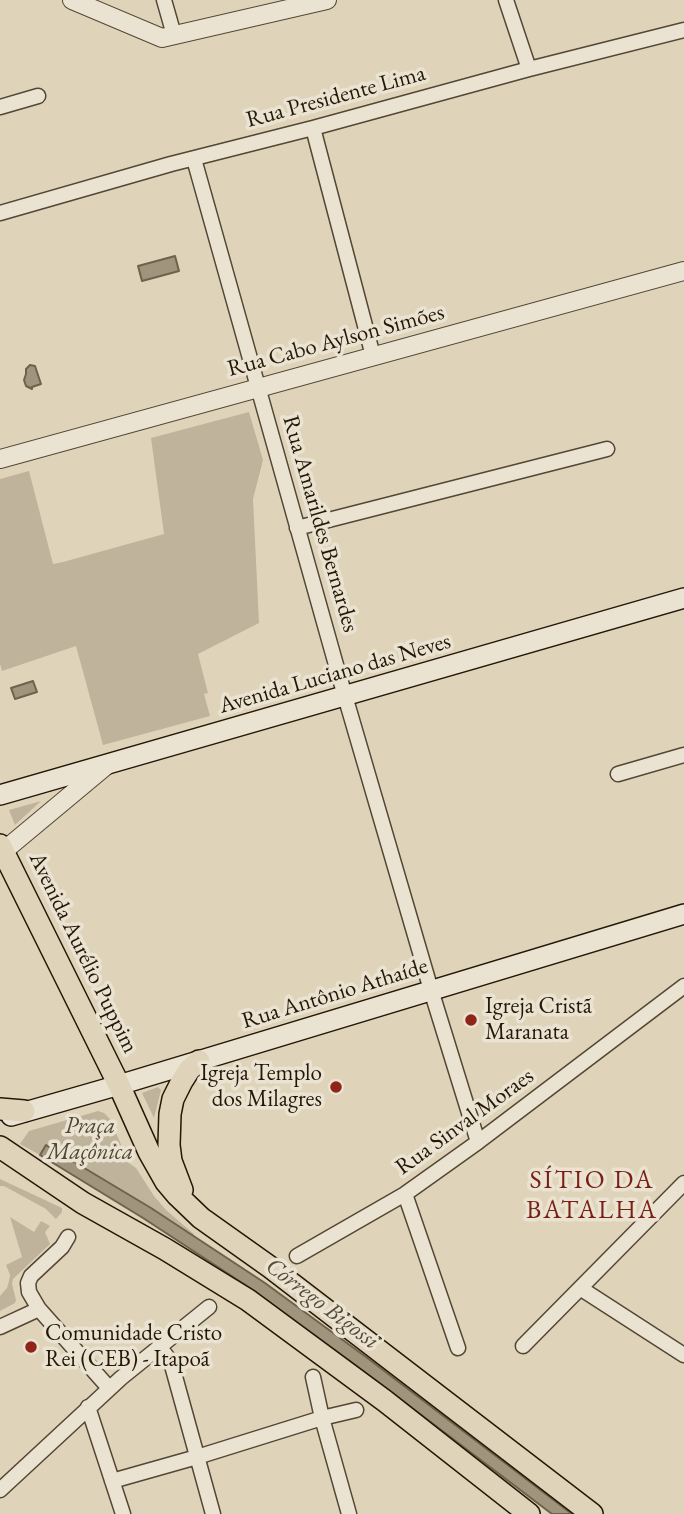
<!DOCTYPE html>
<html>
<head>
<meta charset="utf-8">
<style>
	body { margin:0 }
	canvas { display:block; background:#dfd4ba }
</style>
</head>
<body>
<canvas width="684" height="1514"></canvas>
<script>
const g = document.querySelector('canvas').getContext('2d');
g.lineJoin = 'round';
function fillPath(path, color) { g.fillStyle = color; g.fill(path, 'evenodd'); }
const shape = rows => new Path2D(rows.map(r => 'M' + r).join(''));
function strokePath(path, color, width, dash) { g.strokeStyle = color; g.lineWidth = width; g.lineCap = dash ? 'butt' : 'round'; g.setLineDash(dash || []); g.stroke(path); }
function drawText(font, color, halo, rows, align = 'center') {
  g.font = font + ' "EB Garamond",serif'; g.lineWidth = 7; g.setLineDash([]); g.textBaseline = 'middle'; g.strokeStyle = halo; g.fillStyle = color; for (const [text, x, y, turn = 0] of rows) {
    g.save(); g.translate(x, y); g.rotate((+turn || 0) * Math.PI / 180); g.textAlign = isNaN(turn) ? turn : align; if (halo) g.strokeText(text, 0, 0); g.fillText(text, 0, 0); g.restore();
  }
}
fillPath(shape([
	[249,412,263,460,253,499,259,623,198,654,208,693,204,694,210,716,103,745,76,646,2,671,0,664,0,479,29,471,53,564,63,562,164,534,151,438],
	[41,801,15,825,9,810],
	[158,1087,161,1090,154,1118,142,1093],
	[98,1111,104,1113,110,1119,129,1163,136,1168,154,1196,166,1210,194,1234,193,1236,151,1208,46,1145,40,1155,20,1144,29,1131],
	[0,1179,62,1208,62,1212,56,1219,46,1209,4,1186,0,1186],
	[10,1217,34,1232,41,1221,50,1226,45,1232,50,1244,13,1279,12,1284,16,1300,15,1303,0,1311,0,1296,7,1288,9,1281,10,1275,6,1265,22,1257]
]), '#bfb49b');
const water = shape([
	[175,256,179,271,142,281,138,266,175,256],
	[30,365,35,366,41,384,32,387,32,389,26,386,24,380,26,374,26,369,30,365],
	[33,681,37,692,15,699,11,688,33,681],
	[46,1145,151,1208,265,1283,366,1357,572,1514,552,1514,358,1367,250,1288,143,1218,40,1155,46,1145]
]);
fillPath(water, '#a0947d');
strokePath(water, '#6f624d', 2);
const minor = shape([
	[164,0,174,35],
	[506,0,529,69],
	[0,107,38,96],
	[313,128,373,356],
	[194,159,338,672,431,990,478,1142],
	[0,213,171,164,313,128,529,69,684,30],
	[297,528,607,449],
	[618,774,684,755],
	[405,1194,458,1348],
	[68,1237,62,1247,31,1276,28,1283,29,1292,39,1309,109,1388],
	[297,1256,405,1194,478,1142,684,986],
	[580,1288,684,1355],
	[0,1327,39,1309],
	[159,1346,171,1362,213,1514],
	[523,1346,684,1183],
	[313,1377,322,1418,349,1514],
	[88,1407,123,1514],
	[112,1481,197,1457,322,1418,356,1410],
	[0,1490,121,1378,209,1307]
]);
const tertiary = shape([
	[72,0,162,38,327,0],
	[0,459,684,271],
	[0,854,108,764]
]);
const secondary = shape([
	[0,795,684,598],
	[11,1116,119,1085,684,914]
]);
const primary = shape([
	[0,845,119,1085,149,1152,166,1182,177,1195,201,1218,270,1267,592,1514],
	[0,1109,24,1111],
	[0,1147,83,1203,165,1249,248,1300,385,1401,529,1514],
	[182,1190,171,1161,169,1145,170,1114,173,1099,182,1081,189,1070,199,1061]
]);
strokePath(minor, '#544633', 17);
strokePath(tertiary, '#544633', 20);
strokePath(secondary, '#251706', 22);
strokePath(primary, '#251706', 24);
strokePath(minor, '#eae3d2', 14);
strokePath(tertiary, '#eae3d2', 18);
strokePath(secondary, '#eae3d2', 19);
strokePath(primary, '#dfd4ba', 21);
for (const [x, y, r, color] of [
	[471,1020,7,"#8f2418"],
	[336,1087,7,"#8f2418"],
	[31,1347,7,"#8f2418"]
]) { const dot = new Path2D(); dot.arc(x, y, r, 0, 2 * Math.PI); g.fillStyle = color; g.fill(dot); strokePath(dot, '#eae3d2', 2.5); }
drawText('23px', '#251706', '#eae3d2', [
	["Rua Presidente Lima",336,97,-15],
	["Rua Cabo Aylson Simões",336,341,-15],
	["Rua Amarildes Bernardes",320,524,74],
	["Avenida Luciano das Neves",335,674,-16],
	["Avenida Aurélio Puppim",83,953,64],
	["Rua Antônio Athaíde",335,994,-17],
	["Rua Sinval Moraes",465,1122,-36]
]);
drawText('23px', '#251706', '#eae3d2', [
	["Igreja Cristã",485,1007],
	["Maranata",485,1033],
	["Igreja Templo",322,1074,"right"],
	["dos Milagres",322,1100,"right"],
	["Comunidade Cristo",45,1334],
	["Rei (CEB) - Itapoã",45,1360]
], 'left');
drawText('italic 23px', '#534633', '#eae3d2', [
	["Praça",90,1127],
	["Maçônica",90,1153]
]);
drawText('italic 24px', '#564936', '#eae3d2', [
	["Córrego Bigossi",322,1304,37]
]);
g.letterSpacing = '2px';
drawText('26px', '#7a1f14', '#eae3d2', [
	["SÍTIO DA",592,1181],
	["BATALHA",592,1211]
]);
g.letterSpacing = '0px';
</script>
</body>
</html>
